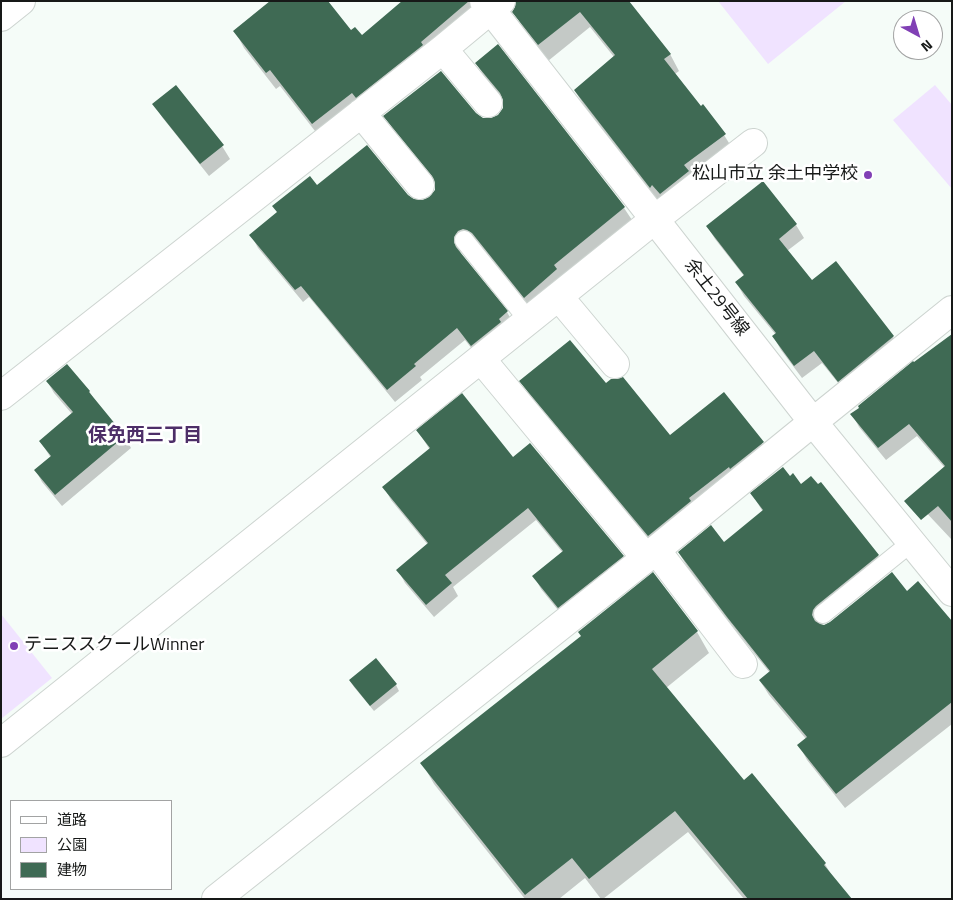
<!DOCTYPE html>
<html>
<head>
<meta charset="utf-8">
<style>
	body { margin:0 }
	#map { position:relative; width:953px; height:900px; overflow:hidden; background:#f5fcf8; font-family:"Titillium Web","Noto Sans JP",sans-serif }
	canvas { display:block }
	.frame { position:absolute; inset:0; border:2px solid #171918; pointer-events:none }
	.legend { position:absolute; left:10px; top:800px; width:162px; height:90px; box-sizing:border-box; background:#fff; border:1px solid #a2a3a3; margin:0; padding:6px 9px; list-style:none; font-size:15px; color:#171918 }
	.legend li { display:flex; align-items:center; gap:10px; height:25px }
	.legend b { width:25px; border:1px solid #a2a3a3 }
	.north { position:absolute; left:893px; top:10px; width:50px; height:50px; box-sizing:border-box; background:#fff; border:1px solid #a2a3a3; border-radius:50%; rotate:141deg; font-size:14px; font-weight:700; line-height:20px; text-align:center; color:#171918 }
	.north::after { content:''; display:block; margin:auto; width:18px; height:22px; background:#8140b5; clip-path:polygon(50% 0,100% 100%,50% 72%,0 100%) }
</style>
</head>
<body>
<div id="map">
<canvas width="953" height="900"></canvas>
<div class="frame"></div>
<ul class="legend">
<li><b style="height:6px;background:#fff"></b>道路</li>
<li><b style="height:14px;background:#f0e3ff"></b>公園</li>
<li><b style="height:14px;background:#3f6a54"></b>建物</li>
</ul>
<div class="north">N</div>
</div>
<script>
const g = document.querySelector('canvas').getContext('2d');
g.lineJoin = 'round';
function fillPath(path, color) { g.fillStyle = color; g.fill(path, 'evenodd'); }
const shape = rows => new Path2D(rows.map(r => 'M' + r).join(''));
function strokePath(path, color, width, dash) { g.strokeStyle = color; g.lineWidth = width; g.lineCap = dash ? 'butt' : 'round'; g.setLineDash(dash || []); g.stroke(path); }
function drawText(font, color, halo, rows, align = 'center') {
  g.font = font + ' "Titillium Web","Noto Sans JP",sans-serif'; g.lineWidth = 5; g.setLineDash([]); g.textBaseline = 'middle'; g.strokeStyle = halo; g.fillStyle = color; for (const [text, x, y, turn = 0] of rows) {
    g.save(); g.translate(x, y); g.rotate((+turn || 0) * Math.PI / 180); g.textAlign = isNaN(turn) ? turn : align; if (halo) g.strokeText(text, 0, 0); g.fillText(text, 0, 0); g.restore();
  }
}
fillPath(shape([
	[718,1,846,1,768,64],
	[935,85,952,105,952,189,893,120],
	[1,614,52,678,1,719]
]), '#f0e3ff');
fillPath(shape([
	[404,1,628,1,670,54,679,71,675,74,701,108,703,106,724,135,734,151,660,203,585,107,575,91,614,57,590,27,548,61,523,28,514,12,517,2,509,2,322,140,280,86,276,89,244,48,235,31,351,32,362,37],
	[498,46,624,208,632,220,532,309,481,246,476,242,465,244,461,250,460,254,507,312,514,325,479,358,465,340,420,377,422,380,395,402,309,297,303,302,258,248,251,235,278,213,274,207,317,186,407,196,414,201,422,202,430,198,436,190,437,183,392,128,385,116,476,114,483,119,491,120,498,116,504,108,504,101,484,76,476,63],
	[154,104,222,146,230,159,209,176,162,117],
	[796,225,804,238,787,251,812,282,835,263,893,337,901,350,847,394,822,363,802,378,781,350,773,336,776,335,744,296,736,282,744,276,715,239,707,226],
	[952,335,952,540,921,507,945,468,917,436,886,460,859,427,852,414],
	[47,381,89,391,94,399,124,436,131,448,62,506,42,482,36,471,51,458,40,441,72,414,54,393],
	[521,381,606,385,670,437,762,443,772,460,659,552,531,398],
	[418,431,513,459,623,556,630,569,566,620,541,589,534,576,563,553,536,520,453,587,458,596,434,617,405,583,398,570,428,545,391,500,384,487,430,450],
	[790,478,801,485,878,556,886,570,824,621,821,625,824,626,907,592,952,623,952,724,845,808,807,760,799,745,806,739,769,695,760,681,770,673,737,632,688,568,679,553,724,544,763,512,752,494],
	[697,632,709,653,666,688,744,782,752,775,825,864,834,879,850,899,744,899,688,832,603,899,601,899,585,878,559,899,525,899,434,784,422,763],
	[350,681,396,685,399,691,374,711,354,687]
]), '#0003');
fillPath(shape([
	[270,1,328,1,351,30,355,27,362,35,402,1,469,1,421,42,423,45,356,98,352,93,312,124,270,70,266,73,233,31],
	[516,1,629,1,671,54,664,59,701,106,703,104,726,134,684,165,689,171,660,194,652,185,650,188,574,90,615,55,580,12,538,45,512,12,515,7],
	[498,44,625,207,554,265,557,269,524,298,472,233,467,230,463,229,458,231,454,237,454,242,456,247,508,311,499,319,501,322,471,346,457,328,414,364,416,366,387,390,301,286,295,290,249,235,277,212,272,206,310,176,317,185,367,145,408,195,414,199,422,200,429,197,435,190,435,183,432,176,383,116,441,71,476,113,483,118,491,118,498,115,503,108,503,100,500,93,475,63],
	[176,85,224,145,200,164,152,104],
	[763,181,797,224,779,239,812,280,836,261,894,336,838,382,814,351,794,366,772,336,776,333,735,282,744,275,706,226],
	[952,334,952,522,938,506,921,520,904,501,945,466,909,424,878,448,850,414,859,408,858,406,913,361,914,362],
	[570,340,606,383,611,379,617,379,623,377,670,435,724,392,764,442,730,469,729,467,689,498,691,501,648,536,519,381],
	[67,364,90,391,89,392,125,436,55,495,34,470,51,456,39,441,73,412,46,381],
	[462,393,513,457,530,443,624,556,558,608,532,576,563,551,528,508,445,575,452,583,426,605,396,570,428,543,382,487,430,448,416,430],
	[783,467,790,476,793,473,801,484,811,476,818,484,821,482,879,555,816,606,813,610,812,615,815,621,820,624,824,625,830,622,892,572,907,591,918,581,952,621,952,702,836,794,797,745,807,737,759,680,770,671,727,617,678,552,711,525,724,542,763,510,750,493],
	[653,572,698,631,652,669,744,780,752,773,826,863,824,865,852,899,748,899,675,811,589,879,572,858,525,895,420,763,581,636,578,632],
	[376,658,397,684,370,706,349,680]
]), '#3f6a54');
const lane = shape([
	[464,240,529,321],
	[823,614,912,542]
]);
const street = shape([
	[484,1,813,422,952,592],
	[1,17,21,1],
	[443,49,488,103],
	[361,113,420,185],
	[559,297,615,364],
	[481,359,646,558],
	[1,396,443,49,501,1],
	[656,550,743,664],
	[1,743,655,219,753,143],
	[216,899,646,558,813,422,952,310]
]);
strokePath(lane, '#cdd4d0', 20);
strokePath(street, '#cdd4d0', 30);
strokePath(lane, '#fff', 18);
strokePath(street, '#fff', 28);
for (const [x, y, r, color] of [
	[868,175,5,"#8140b5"],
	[14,646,5,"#8140b5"]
]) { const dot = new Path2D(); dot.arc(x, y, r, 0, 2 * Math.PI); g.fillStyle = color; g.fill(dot); strokePath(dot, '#fff', 2); }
drawText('18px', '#171918', '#fff', [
	["松山市立 余土中学校",858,175],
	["テニススクールWinner",24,646,"left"]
], 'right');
drawText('18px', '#171918', '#fff', [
	["余土29号線",716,298,52]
]);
drawText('bold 19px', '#4d2e68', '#fff', [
	["保免西三丁目",145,436]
]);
</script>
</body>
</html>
